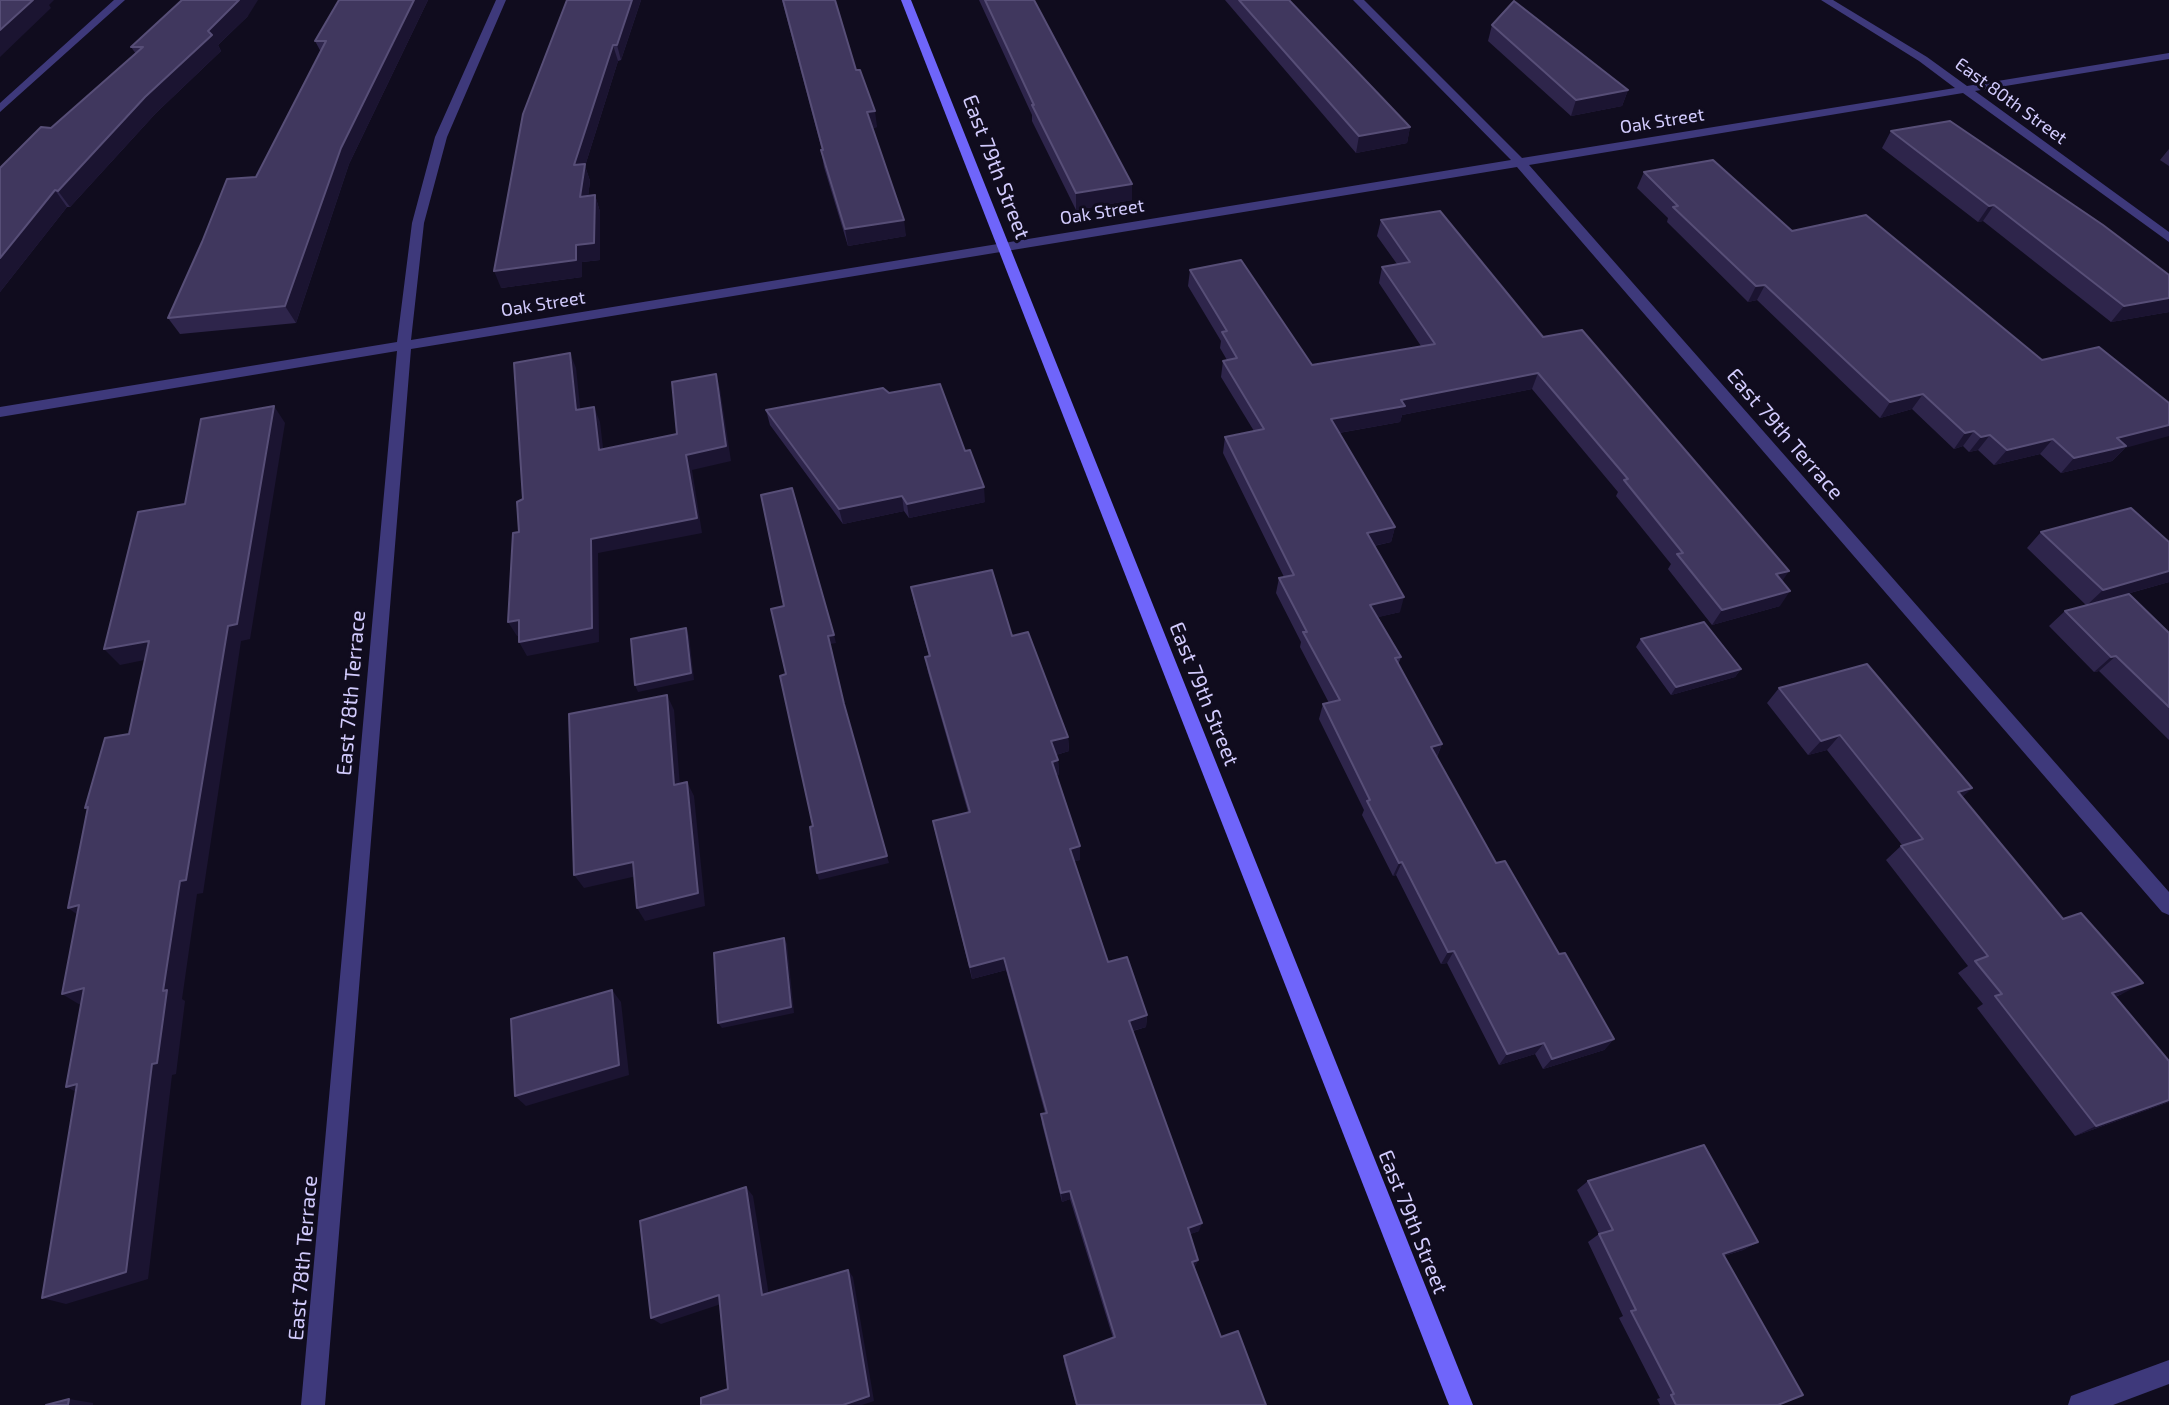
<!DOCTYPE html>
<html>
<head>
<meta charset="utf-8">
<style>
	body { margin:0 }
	canvas { display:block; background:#100c1e }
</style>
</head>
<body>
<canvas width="2169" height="1405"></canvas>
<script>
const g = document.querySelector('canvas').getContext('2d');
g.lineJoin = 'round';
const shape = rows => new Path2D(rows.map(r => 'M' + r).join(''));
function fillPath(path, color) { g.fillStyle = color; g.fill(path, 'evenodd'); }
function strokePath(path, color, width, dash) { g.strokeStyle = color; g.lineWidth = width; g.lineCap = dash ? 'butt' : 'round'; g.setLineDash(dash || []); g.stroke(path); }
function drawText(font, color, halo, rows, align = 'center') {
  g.font = font + ' "Exo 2",sans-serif'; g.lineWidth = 6; g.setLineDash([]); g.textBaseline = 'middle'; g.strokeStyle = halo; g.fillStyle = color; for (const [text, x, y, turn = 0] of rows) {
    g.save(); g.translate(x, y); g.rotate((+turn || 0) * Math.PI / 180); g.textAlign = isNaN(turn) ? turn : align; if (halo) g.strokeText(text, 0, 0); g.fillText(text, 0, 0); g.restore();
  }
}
fillPath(shape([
	[114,0,125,0,0,112,0,103,114,0],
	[496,0,506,0,447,137,424,223,411,340,1511,160,1353,0,1364,0,1522,158,1955,88,1919,61,1821,0,1833,0,1927,57,1967,86,2169,53,2169,59,1975,91,2169,232,2169,242,1963,93,1529,165,2169,892,2169,915,2162,912,1517,167,411,349,325,1405,301,1405,397,351,0,417,0,407,397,342,412,223,435,137,496,0],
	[2169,1360,2169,1384,2113,1405,2068,1405,2071,1396,2169,1360]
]), '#3e397b');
fillPath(shape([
	[901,0,911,0,1473,1405,1449,1405,901,0]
]), '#6f65fa');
fillPath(shape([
	[339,0,428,0,349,164,296,323,180,334,168,318,256,177,321,52,315,41],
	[567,0,641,0,621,60,618,61,585,166,590,181,588,196,595,195,600,212,600,260,582,262,582,277,501,288],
	[782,0,835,0,856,70,877,127,872,128,906,236,848,246,824,167,821,150,822,150],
	[979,0,1034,0,1132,184,1132,200,1076,210,1032,121,1032,115],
	[1225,0,1289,0,1410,127,1407,143,1356,153],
	[248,16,218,45,221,51,156,113,70,207,67,207,0,292,0,168,51,128,136,54,131,47],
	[1492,25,1628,90,1622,106,1571,116,1488,41],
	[1891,131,2169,275,2169,312,2111,322,1983,221,1978,222,1882,148],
	[2169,149,2169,166,2160,160],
	[1644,172,1792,231,2125,448,2112,461,2061,473,2040,454,1994,465,1978,450,1969,452,1963,446,1954,449,1912,409,1880,418,1757,300,1748,302,1667,222,1668,218,1637,188],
	[1381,220,1543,337,1782,581,1780,606,1712,625,1668,569,1671,564,1616,496,1618,492,1532,389,1402,415,1400,422,1339,433,1395,527,1391,542,1374,546,1400,612,1378,617,1401,657,1398,665,1442,744,1437,757,1496,863,1559,954,1614,1039,1604,1050,1543,1069,1535,1054,1499,1065,1447,963,1441,964,1396,875,1393,876,1362,815,1364,810,1319,719,1323,704,1329,703,1300,647,1301,642,1276,593,1279,578,1284,577,1223,453,1225,437,1254,431,1221,377,1223,361,1227,360,1220,348,1221,341,1188,286,1190,270,1312,365,1421,346,1379,283,1382,267,1397,264,1377,236],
	[766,410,965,451,985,502,909,518,904,511,843,524,770,425],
	[2041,532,2169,582,2102,601,2169,633,2169,740,2099,671,2094,672,2049,626,2065,611,2086,605,2027,548],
	[911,587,1012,636,1068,737,1069,751,1056,755,1058,760,1059,775,1057,775,1080,860,1074,861,1108,962,1147,1015,1146,1027,1133,1031,1199,1231,1190,1234,1198,1260,1194,1268,1221,1337,1266,1405,1076,1405,1064,1362,1064,1356,1113,1338,1070,1199,1062,1202,1042,1124,1041,1114,1045,1113,1006,970,972,979,933,821,968,812,928,672,925,657,929,656,914,602],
	[1641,639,1741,669,1735,677,1671,695,1636,647],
	[1779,688,1972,788,1962,797,2122,994,2115,997,2169,1102,2075,1136,1977,1008,1983,1004,1958,973,1968,966,1886,860,1902,845,1827,750,1808,755,1767,703],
	[1588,1181,1758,1242,1743,1250,1724,1256,1778,1405,1660,1405,1657,1399,1660,1398,1619,1318,1623,1316,1588,1242,1599,1234,1577,1190]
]), '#2e254b');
fillPath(shape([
	[33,0,54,0,49,5,51,8,0,57,0,30],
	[239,0,258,0,248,16,218,45,221,51,156,113,70,207,58,191,208,31],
	[414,0,428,0,349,164,296,323,285,306,341,148],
	[632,0,641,0,621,60,617,45],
	[613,45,618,61,585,166,590,181,586,214,580,197,574,165],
	[1628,90,1622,106,1571,116,1576,100],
	[875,111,877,127,869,129,867,112],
	[1410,127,1407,143,1356,153,1359,136],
	[1132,184,1132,200,1076,210,1076,193],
	[55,190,67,207,0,292,0,258],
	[595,195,600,212,600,260,582,262,582,277,501,288,494,271,576,245],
	[1994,205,1983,221,1978,222,1989,206],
	[904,220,906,236,848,246,845,229],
	[1765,285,1757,300,1748,302,1756,286],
	[2169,298,2169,312,2111,322,2124,306],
	[570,353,576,368,582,425,576,410],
	[1538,373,1532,389,1402,415,1400,422,1327,435,1331,419,1401,400],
	[716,374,720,389,731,461,692,470,702,533,598,553,599,642,527,656,519,642,591,539,686,455],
	[1923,394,1912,409,1880,418,1890,402],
	[274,406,285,423,250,639,241,641,203,893,197,894,182,999,185,1001,176,1074,172,1075,148,1279,66,1304,42,1298,152,1064,180,881,228,626],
	[594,407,600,422,605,465,599,450],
	[2169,425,2169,436,2125,448,2112,461,2061,473,2074,458,2117,438],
	[1974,431,1963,446,1954,449,1965,433],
	[1990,435,1978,450,1969,452,1981,437],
	[2053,439,2040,454,1994,465,2007,450],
	[984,487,985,502,909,518,907,504],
	[902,496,904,511,843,524,839,509],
	[1395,527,1391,542,1363,548,1367,533],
	[1789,571,1779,586,1776,574],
	[2169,571,2169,582,2087,605,2103,590],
	[1790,591,1780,606,1712,625,1722,610],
	[1404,597,1400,612,1366,620,1370,605],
	[519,620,527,634,517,636,508,622],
	[686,628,689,636,694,680,638,692,635,685],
	[834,635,836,643,830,644,828,636],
	[149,641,164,656,120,665,104,649],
	[2116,656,2099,671,2094,672,2111,657],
	[1741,669,1735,677,1671,695,1676,687],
	[667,695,674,710,681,799,674,785],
	[1840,735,1827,750,1808,755,1821,741],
	[1068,737,1069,751,1052,756,1051,741],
	[1442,744,1436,758,1431,747],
	[1058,760,1059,775,1053,776,1052,762],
	[687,782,694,796,705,906,645,921,637,908],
	[1972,788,1957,802,1958,792],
	[1080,846,1080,860,1070,862,1070,849],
	[887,856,889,863,819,880,817,873],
	[633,862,641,875,584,888,574,875],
	[1402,862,1396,875,1393,876,1399,863],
	[79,905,87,921,68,908],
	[784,938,787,944,794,1013,722,1028,718,1023],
	[1454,951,1447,963,1441,964,1448,952],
	[1004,958,1006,970,972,979,970,967],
	[2143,983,2122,994,2092,1005,2112,993],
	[84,988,82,1006,62,994],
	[612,990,621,1002,629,1075,526,1106,515,1096],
	[1147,1015,1146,1027,1128,1032,1129,1021],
	[1614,1039,1604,1050,1543,1069,1552,1059],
	[1544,1043,1535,1054,1499,1065,1507,1054],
	[77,1084,87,1097,66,1087],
	[2169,1100,2169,1102,2075,1136,2096,1126],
	[746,1187,753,1196,770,1302,762,1295],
	[1070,1191,1070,1199,1062,1202,1061,1193],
	[1202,1223,1199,1231,1185,1236,1188,1228],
	[1758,1242,1743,1250,1708,1261,1723,1254],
	[1198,1260,1195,1267,1190,1269,1192,1262],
	[848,1270,853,1277,874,1401,862,1405,843,1405],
	[719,1295,727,1302,661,1324,651,1318],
	[69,1399,93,1403,93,1405,68,1405]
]), '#1b1431');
const building = shape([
	[0,0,33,0,0,30,0,0],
	[182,0,239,0,208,31,212,35,145,97,58,191,55,190,0,258,0,168,41,127,51,128,143,47,131,47,182,0],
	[339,0,414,0,341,148,285,306,168,318,202,242,227,179,256,177,326,41,315,41,339,0],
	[567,0,632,0,617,45,613,45,574,165,585,164,580,197,595,195,594,243,576,245,576,260,494,271,523,114,567,0],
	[783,0,835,0,856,70,860,70,875,111,867,112,904,220,845,229,821,150,823,150,783,0],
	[985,0,1034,0,1132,184,1076,193,1032,105,1034,105,985,0],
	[1239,0,1289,0,1410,127,1359,136,1239,0],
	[1514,1,1628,90,1576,100,1492,25,1514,1],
	[1950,121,2103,225,2169,275,2169,298,2124,306,1994,205,1989,206,1891,131,1950,121],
	[1713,160,1792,231,1866,215,2042,360,2099,347,2169,403,2169,425,2117,438,2126,446,2074,458,2053,439,2007,450,1990,435,1981,437,1974,431,1965,433,1923,394,1890,402,1765,285,1756,286,1673,207,1678,206,1644,172,1713,160],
	[1440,211,1543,337,1582,330,1789,571,1776,574,1790,591,1722,610,1677,554,1683,553,1624,480,1628,479,1538,373,1401,400,1405,406,1331,419,1395,527,1367,533,1404,597,1370,605,1401,657,1395,658,1442,744,1431,747,1496,863,1505,861,1559,954,1565,953,1614,1039,1552,1059,1544,1043,1507,1054,1454,951,1448,952,1402,862,1399,863,1367,801,1370,800,1323,704,1340,700,1303,632,1307,632,1279,578,1294,575,1225,437,1264,429,1223,361,1237,358,1222,332,1227,331,1190,270,1241,260,1312,365,1435,344,1382,267,1410,262,1381,220,1440,211],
	[570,353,576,410,594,407,599,450,677,434,672,382,716,374,726,446,686,455,697,518,591,539,592,628,519,642,519,620,508,622,513,533,519,532,517,502,523,499,514,363,570,353],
	[940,384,965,451,970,450,984,487,907,504,902,496,839,509,766,410,883,388,889,393,940,384],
	[274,406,237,624,228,626,186,880,180,881,163,991,167,990,157,1063,152,1064,126,1272,42,1298,77,1084,66,1087,84,988,62,994,79,905,68,908,88,807,85,808,105,738,129,734,149,641,104,649,138,512,185,504,201,419,274,406],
	[792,488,834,635,828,636,844,704,887,856,817,873,810,827,813,826,780,676,786,674,771,609,784,606,761,495,792,488],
	[2131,508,2169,542,2169,571,2103,590,2041,532,2131,508],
	[992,570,1012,636,1028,632,1068,737,1051,741,1058,760,1052,762,1080,846,1070,849,1108,962,1127,957,1147,1015,1129,1021,1202,1223,1188,1228,1198,1260,1192,1262,1221,1337,1238,1331,1266,1405,1077,1405,1064,1356,1115,1337,1070,1191,1061,1193,1041,1114,1047,1113,1004,958,970,967,933,821,970,812,925,657,930,656,911,587,992,570],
	[2129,594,2169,633,2169,707,2116,656,2111,657,2065,611,2129,594],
	[1704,622,1741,669,1676,687,1641,639,1704,622],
	[686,628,691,673,635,685,631,639,686,628],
	[1867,664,1972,788,1958,792,2063,919,2081,913,2143,983,2112,993,2169,1061,2169,1100,2096,1126,1995,996,2002,994,1975,961,1988,956,1901,846,1923,839,1840,735,1821,741,1779,688,1867,664],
	[667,695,674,785,687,782,698,893,637,908,633,862,574,875,569,714,667,695],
	[784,938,791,1007,718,1023,714,953,784,938],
	[612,990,619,1065,515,1096,511,1019,612,990],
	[1704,1145,1758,1242,1723,1254,1803,1395,1778,1405,1676,1405,1671,1395,1674,1394,1631,1311,1636,1310,1599,1234,1613,1230,1588,1181,1704,1145],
	[746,1187,762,1295,848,1270,869,1396,843,1405,701,1405,701,1398,728,1389,719,1295,651,1318,640,1221,746,1187],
	[69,1399,68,1405,46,1405,69,1399]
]);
fillPath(building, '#40375e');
strokePath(building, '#574e77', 2);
drawText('18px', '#d2cbfd', '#100c1e', [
	["East 80th Street",2011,101,36],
	["Oak Street",1662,121,-9],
	["Oak Street",1102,212,-9],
	["Oak Street",543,304,-9]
]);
drawText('21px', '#d2cbfd', '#100c1e', [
	["East 79th Street",996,167,69],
	["East 79th Terrace",1785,434,49],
	["East 78th Terrace",351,693,-85],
	["East 79th Street",1204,694,68],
	["East 79th Street",1413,1222,68],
	["East 78th Terrace",303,1258,-85]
]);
</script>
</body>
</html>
